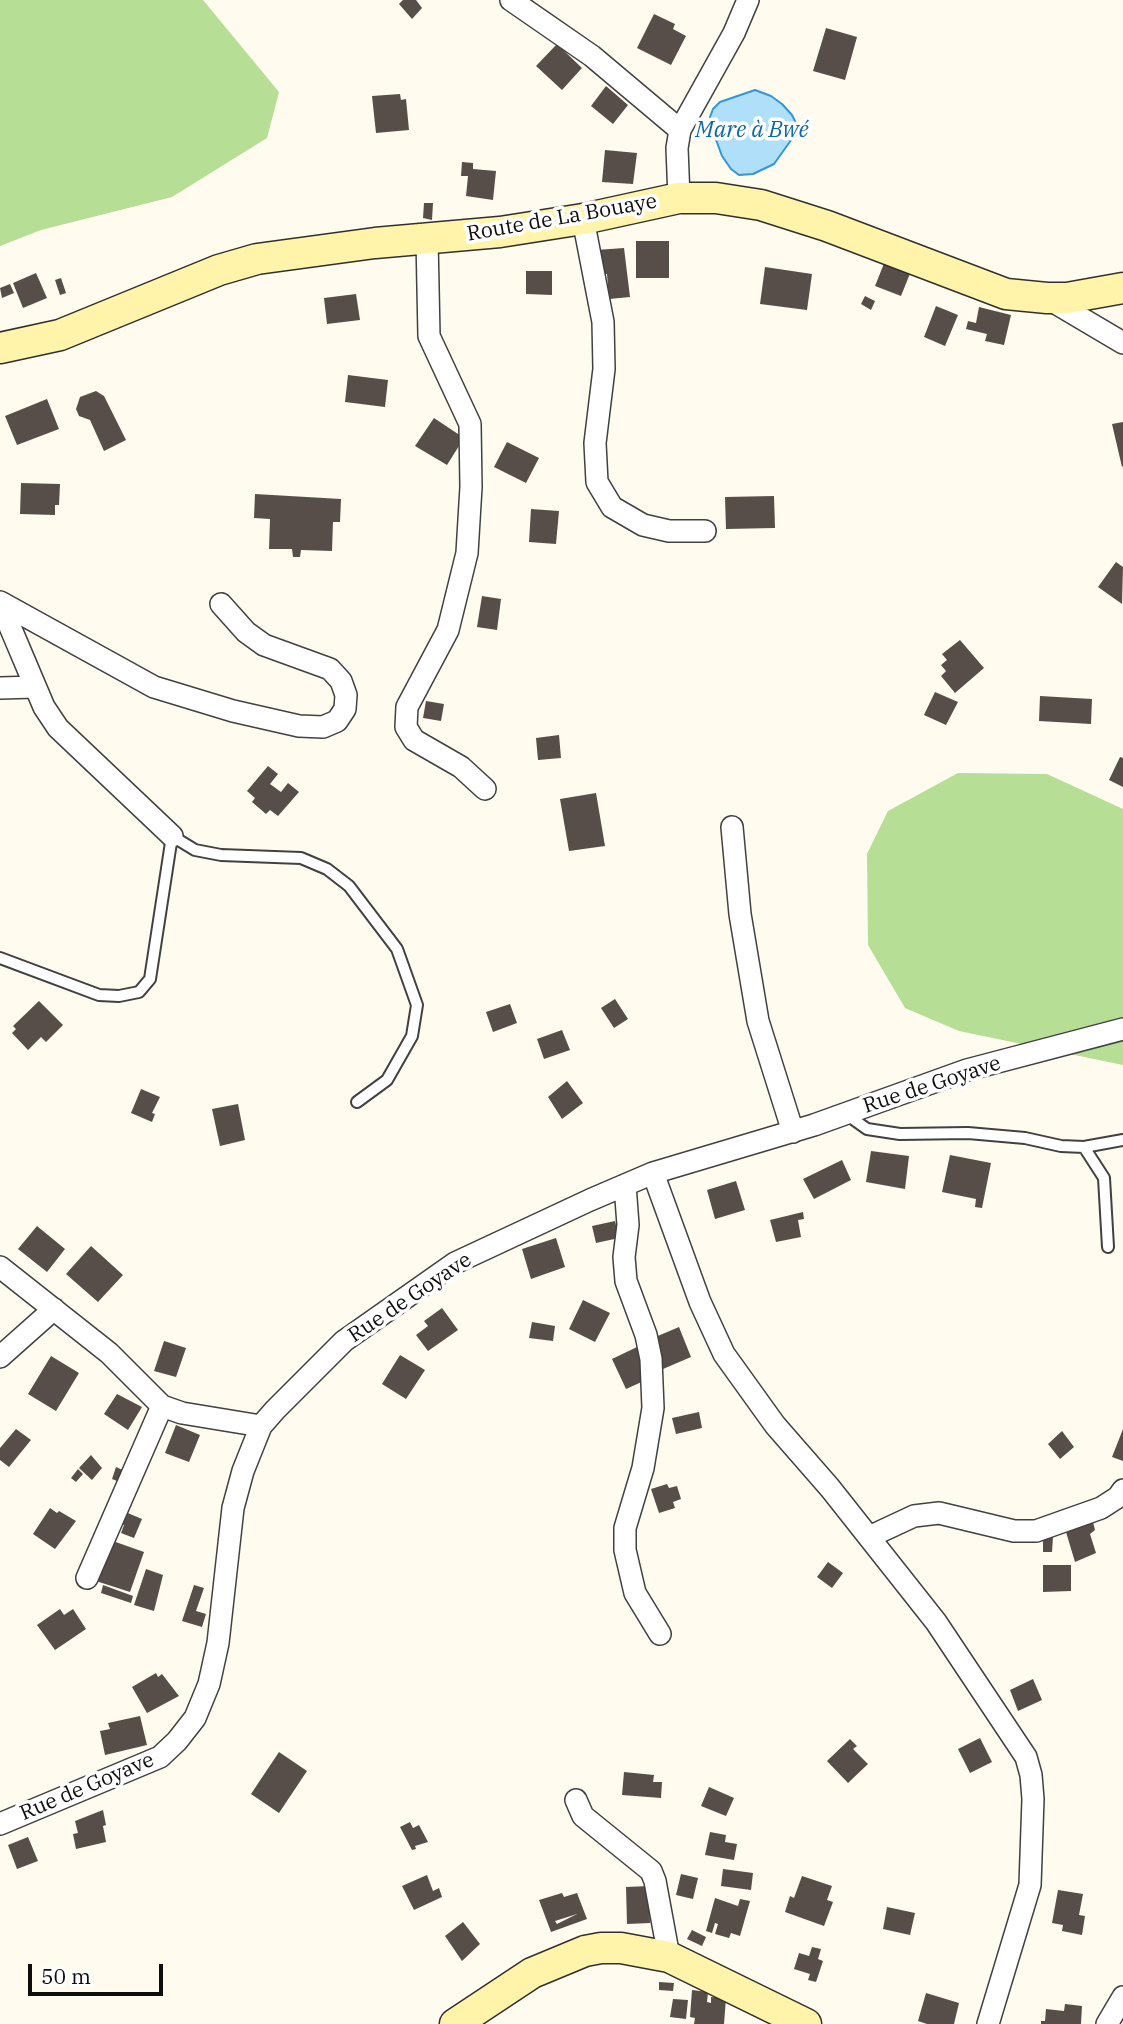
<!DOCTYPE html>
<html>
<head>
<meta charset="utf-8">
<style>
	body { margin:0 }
	#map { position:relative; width:1123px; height:2024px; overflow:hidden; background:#fffbee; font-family:"IBM Plex Serif",serif }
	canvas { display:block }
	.scale { position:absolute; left:28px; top:1964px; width:135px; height:32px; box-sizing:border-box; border:4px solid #0e0e0e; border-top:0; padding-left:9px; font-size:21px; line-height:24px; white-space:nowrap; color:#0e0e0e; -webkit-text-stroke:5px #fff; paint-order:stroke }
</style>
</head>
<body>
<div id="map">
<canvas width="1123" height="2024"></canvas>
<div class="scale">50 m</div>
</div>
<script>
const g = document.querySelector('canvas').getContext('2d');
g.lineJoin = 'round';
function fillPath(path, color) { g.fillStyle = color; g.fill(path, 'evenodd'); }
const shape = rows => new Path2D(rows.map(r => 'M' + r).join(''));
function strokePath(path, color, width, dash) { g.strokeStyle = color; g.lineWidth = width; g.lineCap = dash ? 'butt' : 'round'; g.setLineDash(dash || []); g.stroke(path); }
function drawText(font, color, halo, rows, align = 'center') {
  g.font = font + ' "IBM Plex Serif",serif'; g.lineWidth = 7; g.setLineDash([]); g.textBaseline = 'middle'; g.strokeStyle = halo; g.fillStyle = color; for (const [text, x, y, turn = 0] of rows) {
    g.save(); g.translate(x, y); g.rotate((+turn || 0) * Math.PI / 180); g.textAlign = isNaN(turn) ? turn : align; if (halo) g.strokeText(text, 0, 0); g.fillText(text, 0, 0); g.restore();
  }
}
fillPath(shape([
	[0,0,203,0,279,92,267,138,172,197,41,230,0,246],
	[958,773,1047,774,1123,809,1123,1065,959,1031,905,1008,868,945,867,854,888,811]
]), '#b6de94');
const water = shape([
	[755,90,771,96,782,104,792,115,799,129,774,164,753,174,739,175,731,169,722,156,712,129,710,117,713,109,720,102,755,90]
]);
fillPath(water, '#b0dffa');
strokePath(water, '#3297d5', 2);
fillPath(shape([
	[403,0,416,0,422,8,412,19,399,4],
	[654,14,675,24,673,29,686,36,671,65,637,48],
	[826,28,857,37,845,80,813,71],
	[557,44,582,68,562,90,536,66],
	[606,86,628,105,613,124,591,106],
	[400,94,401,100,406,99,409,130,376,133,372,96],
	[605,150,637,153,633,184,602,182],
	[462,162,473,163,473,169,496,171,493,200,466,196,468,176,461,176],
	[424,203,433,203,432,220,423,218],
	[636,241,669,241,669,278,636,278],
	[624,248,630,297,609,299,607,274,598,274,596,250],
	[885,261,911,271,901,296,875,286],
	[765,267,812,274,807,310,760,304],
	[526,271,552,271,552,295,526,294],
	[36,273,47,298,23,308,13,283],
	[61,278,66,293,60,295,55,280],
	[10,284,14,293,2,298,0,288],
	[356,294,360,320,327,324,324,298],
	[865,296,875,301,871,310,861,304],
	[936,306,958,315,945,346,924,337],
	[979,307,1011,315,1004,345,985,341,987,334,966,329,968,321,976,323],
	[348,375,388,380,385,407,345,402],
	[96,391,104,396,126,440,104,451,90,420,79,416,76,409,80,397],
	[47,399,59,429,17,445,5,416],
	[434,418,464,438,447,465,415,446],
	[1123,422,1123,466,1122,467,1112,424],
	[507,442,539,458,526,483,494,467],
	[21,483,60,484,59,505,55,505,55,515,20,514],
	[255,494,341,499,340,522,333,522,332,551,301,550,300,557,293,557,292,549,269,549,270,519,254,518],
	[774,496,775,528,726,529,725,497],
	[531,509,559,511,556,544,529,542],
	[1116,562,1123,567,1122,604,1098,587],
	[482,596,501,599,497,630,477,627],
	[960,640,984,668,955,693,941,676,946,671,941,665,947,660,942,654],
	[935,692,958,702,946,725,924,715],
	[1040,696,1092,699,1091,724,1039,721],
	[426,701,444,704,441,721,423,718],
	[559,735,561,758,538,760,536,738],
	[1120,757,1123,758,1123,787,1109,780],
	[268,766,278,774,270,784,281,792,288,783,299,792,278,816,270,810,266,814,252,802,255,798,247,791],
	[596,793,605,846,569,851,560,799],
	[615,999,628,1019,614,1028,601,1008],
	[39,1001,63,1025,46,1042,41,1037,28,1050,12,1033,16,1029,13,1026],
	[510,1004,517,1023,493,1032,486,1012],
	[562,1030,570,1050,544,1059,537,1039],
	[567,1081,583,1103,562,1119,548,1097],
	[141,1089,160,1097,152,1113,155,1114,152,1122,131,1113],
	[238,1104,245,1140,220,1146,212,1109],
	[871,1151,909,1156,905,1189,866,1182],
	[950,1155,991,1163,982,1208,975,1207,976,1199,942,1192],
	[842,1160,851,1180,814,1199,803,1179],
	[736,1181,745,1210,715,1219,707,1190],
	[803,1212,804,1219,798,1220,801,1237,776,1242,770,1220],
	[615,1221,619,1238,596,1243,592,1226],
	[37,1226,65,1249,47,1272,18,1249],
	[556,1238,565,1267,531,1279,522,1249],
	[91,1246,123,1275,98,1302,66,1274],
	[583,1300,610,1313,595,1342,569,1329],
	[442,1308,458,1330,428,1351,416,1335,428,1326,424,1321],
	[532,1322,555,1326,553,1341,529,1338],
	[679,1327,691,1357,663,1369,653,1338],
	[164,1341,186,1348,176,1377,154,1371],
	[637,1347,647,1370,646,1380,626,1389,612,1359],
	[400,1355,425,1370,406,1399,382,1384],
	[51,1356,79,1373,56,1411,28,1394],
	[117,1394,142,1407,128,1430,104,1414],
	[699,1412,702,1428,676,1434,672,1418],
	[176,1425,200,1435,189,1462,165,1453],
	[16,1429,31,1440,9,1467,0,1460,0,1448],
	[1123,1429,1123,1461,1112,1457],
	[1062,1431,1074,1447,1060,1459,1048,1444],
	[91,1455,102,1468,92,1480,79,1468],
	[116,1467,127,1472,122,1483,112,1479],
	[78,1469,83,1474,76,1482,71,1478],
	[667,1484,669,1488,677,1486,681,1499,673,1502,675,1508,659,1513,651,1489],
	[50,1508,57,1513,59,1511,76,1521,55,1549,33,1534],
	[123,1511,142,1519,134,1538,121,1533,124,1525,119,1523],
	[1093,1522,1095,1530,1090,1534,1096,1553,1075,1562,1066,1532],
	[1043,1537,1053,1537,1052,1552,1043,1552],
	[110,1540,144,1552,130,1592,96,1581],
	[828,1562,843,1573,832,1588,817,1577],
	[1043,1565,1071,1565,1071,1591,1043,1592],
	[146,1569,163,1575,154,1611,134,1605],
	[103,1585,133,1596,131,1603,101,1593],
	[194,1585,204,1588,196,1611,206,1614,202,1627,182,1621],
	[60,1609,64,1615,73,1609,86,1629,55,1650,37,1625],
	[156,1673,158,1677,162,1674,179,1696,147,1713,132,1687],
	[1033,1679,1042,1700,1018,1711,1010,1690],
	[140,1716,147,1745,105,1755,100,1731,110,1729,108,1723],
	[980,1738,992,1762,970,1773,958,1749],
	[850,1739,857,1746,853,1749,868,1764,848,1783,827,1761],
	[279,1752,307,1771,279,1813,251,1794],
	[624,1772,654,1775,653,1782,662,1782,661,1798,622,1795],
	[709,1787,734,1798,726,1816,701,1806],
	[103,1810,106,1825,103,1826,106,1842,76,1849,73,1834,78,1833,75,1821],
	[410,1822,413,1828,419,1825,428,1842,415,1846,416,1849,412,1850,400,1827],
	[710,1832,726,1835,725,1842,737,1844,734,1860,705,1855],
	[28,1837,38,1861,17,1869,8,1845],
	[723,1869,753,1873,751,1890,721,1886],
	[681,1874,698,1878,693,1899,676,1895],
	[427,1875,433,1891,439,1888,442,1897,414,1910,402,1886],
	[802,1876,832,1886,827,1900,833,1902,824,1926,785,1912,790,1896,794,1898],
	[649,1886,650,1923,627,1924,626,1887],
	[1058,1890,1083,1894,1079,1915,1085,1916,1082,1935,1062,1931,1063,1925,1052,1923],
	[562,1893,564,1897,577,1893,587,1919,551,1932,539,1900],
	[577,1914,557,1924,555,1921],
	[715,1898,738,1906,740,1899,750,1901,740,1936,731,1933,729,1938,715,1934,718,1924,715,1923,712,1933,706,1931],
	[887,1907,915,1913,910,1935,883,1929],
	[463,1922,480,1944,462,1961,445,1936],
	[692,1930,706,1937,702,1946,687,1939],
	[812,1947,821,1949,818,1959,823,1961,816,1982,808,1980,810,1974,794,1969,799,1953,809,1956],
	[659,1982,674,1983,673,1991,659,1990],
	[692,1990,708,1992,707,2002,711,2003,711,1997,726,1998,724,2024,694,2024,695,2018,690,2017],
	[926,1993,959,2003,954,2024,927,2024,918,2021],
	[673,1999,688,2000,686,2019,670,2017],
	[1065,2004,1082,2006,1081,2024,1041,2024,1041,2021,1045,2021,1046,2009,1064,2011]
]), '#574e49');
const lane = shape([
	[0,958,99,995,119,996,139,992,150,979,172,836,195,850,221,855,301,858,327,869,349,886,397,949,417,1005,412,1036,387,1080,357,1102],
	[846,1114,867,1129,900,1134,968,1133,1025,1138,1061,1146,1084,1147,1104,1178,1108,1247],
	[1084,1147,1123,1140]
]);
const street = shape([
	[511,0,592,56,680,130],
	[679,198,677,148,680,130,734,33,748,0],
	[583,219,603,322,604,369,595,443,597,482,612,507,643,525,669,531,705,531],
	[427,239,429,336,470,424,471,487,467,553,448,630,407,707,406,727,414,740,461,767,485,789],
	[1047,298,1123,343],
	[0,602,154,687,233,711,299,726,323,727,337,721,345,709,346,695,341,681,330,669,264,645,246,632,221,604],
	[0,603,44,707,58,728,172,836],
	[0,688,35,687],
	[732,827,740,914,758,1021,793,1132],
	[653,1173,700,1302,724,1354,775,1425,830,1488,936,1622,1026,1757,1031,1775,1033,1799,1030,1885,988,2024],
	[625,1185,628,1225,624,1257,626,1281,646,1335,651,1359,653,1408,643,1468,625,1528,625,1550,635,1593,660,1634],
	[0,1267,109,1353,162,1406,182,1413,261,1426],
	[0,1357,54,1309],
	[869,1537,914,1516,939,1513,1014,1531,1036,1531,1101,1508,1118,1497,1123,1490],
	[87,1578,162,1406],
	[576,1800,583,1816,651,1871,655,1881,669,1957],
	[0,1824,160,1757,177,1741,195,1718,209,1684,218,1643,233,1508,243,1471,261,1426,275,1410,344,1341,455,1263,590,1200,653,1173,814,1125,967,1070,1123,1029],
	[1107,2024,1123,1997]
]);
const secondary = shape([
	[0,348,60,335,219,270,257,259,375,243,500,232,583,219,679,198,716,198,761,205,827,226,1006,294,1047,298,1067,298,1123,288],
	[455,2024,532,1973,585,1951,601,1948,621,1948,669,1957,806,2024]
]);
strokePath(lane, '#414141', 14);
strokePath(street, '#414141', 24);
strokePath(secondary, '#303030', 33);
strokePath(lane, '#fff', 10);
strokePath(street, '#fff', 21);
strokePath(secondary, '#fff4a9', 30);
drawText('21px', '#0e0e0e', '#fff', [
	["Route de La Bouaye",562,218,-10],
	["Rue de Goyave",932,1085,-18],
	["Rue de Goyave",410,1298,-34],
	["Rue de Goyave",87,1787,-23]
]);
drawText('italic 23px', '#0f68a7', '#fff', [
	["Mare à Bwé",752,130]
]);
</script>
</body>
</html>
